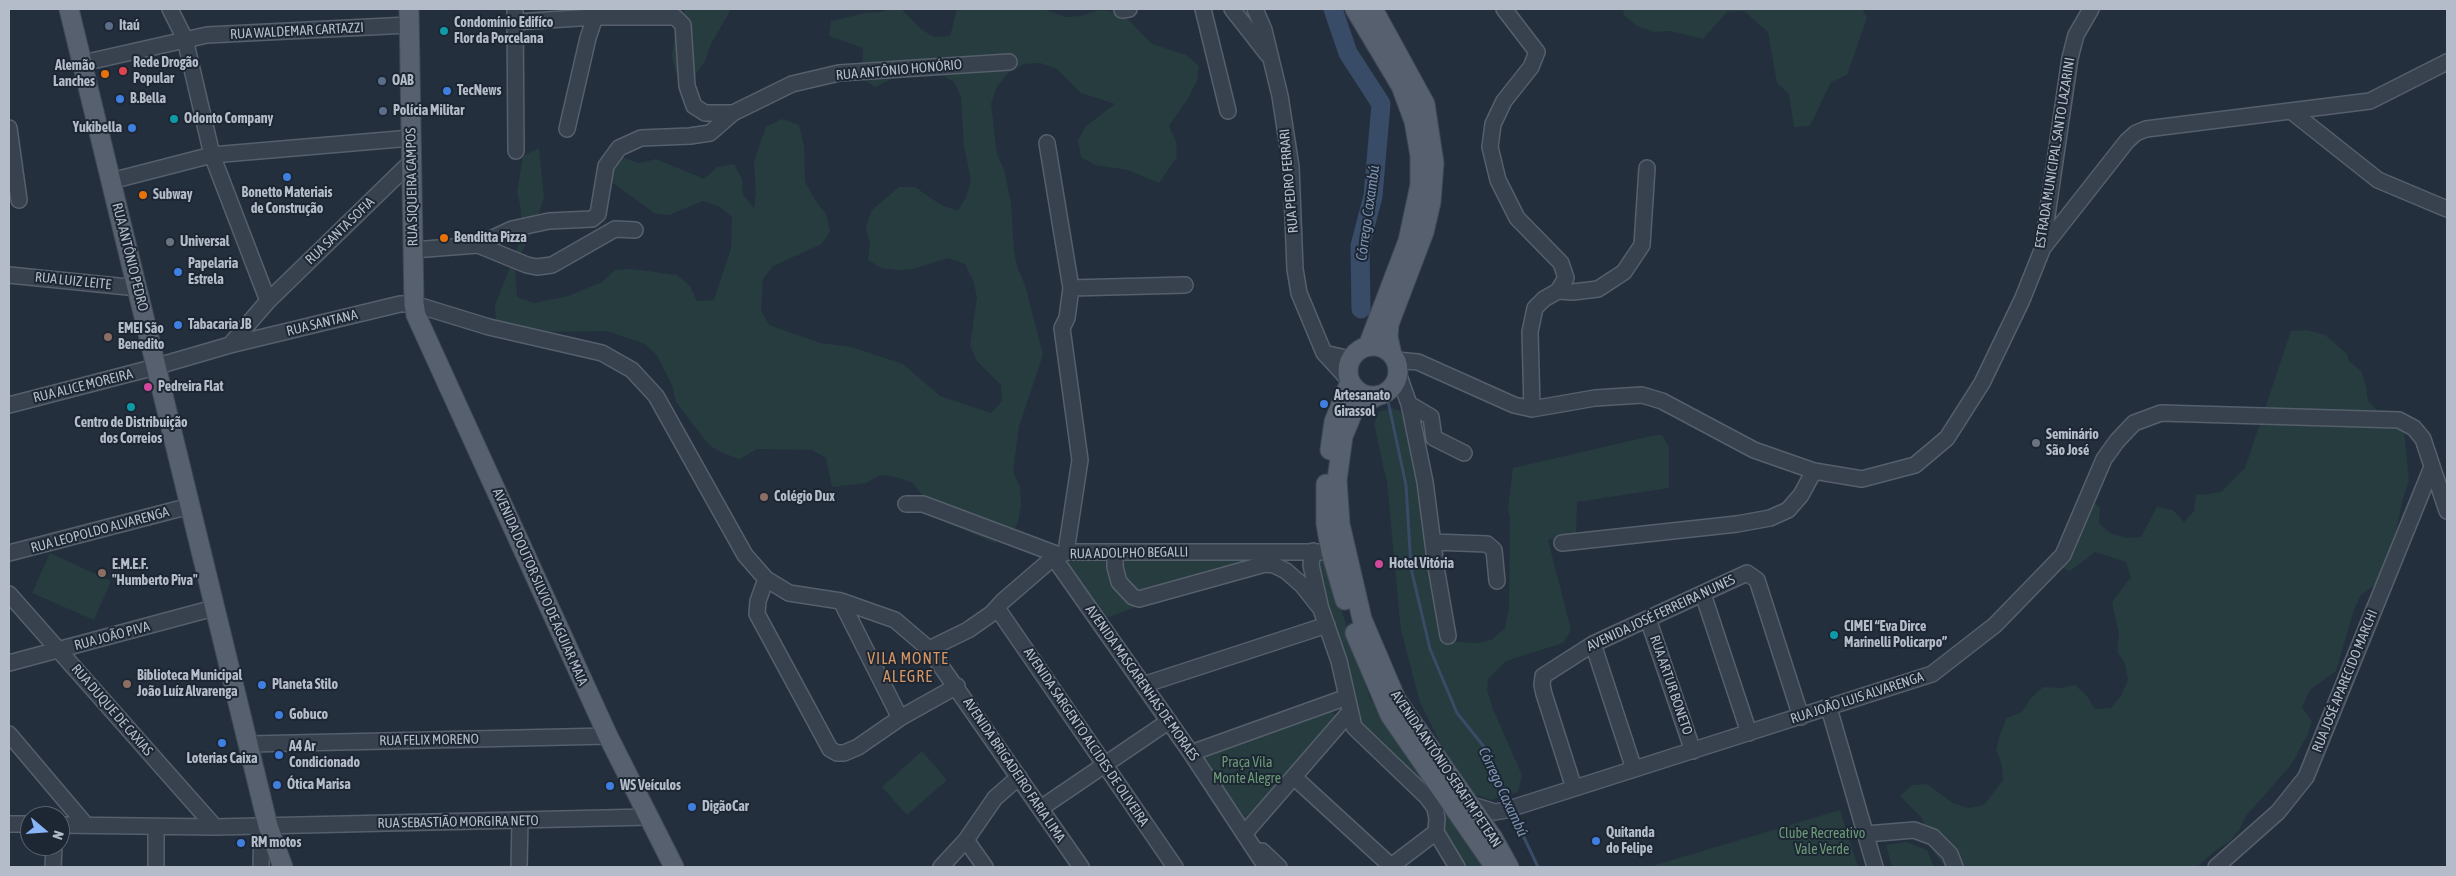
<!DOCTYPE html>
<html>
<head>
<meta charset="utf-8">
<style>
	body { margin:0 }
	#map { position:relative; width:2456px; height:876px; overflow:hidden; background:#242f3e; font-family:"Asap Condensed",sans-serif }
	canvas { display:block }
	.frame { position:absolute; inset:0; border:10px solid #b4bcc9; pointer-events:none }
	.north { position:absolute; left:20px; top:806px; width:50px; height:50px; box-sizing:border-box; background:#1d2633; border:1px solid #59626f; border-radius:50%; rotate:108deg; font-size:14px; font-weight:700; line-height:20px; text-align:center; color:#b4bcc9 }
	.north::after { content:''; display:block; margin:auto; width:18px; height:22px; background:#8ab4f8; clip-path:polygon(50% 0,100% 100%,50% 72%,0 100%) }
</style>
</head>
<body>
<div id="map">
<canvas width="2456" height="876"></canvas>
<div class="frame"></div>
<div class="north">N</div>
</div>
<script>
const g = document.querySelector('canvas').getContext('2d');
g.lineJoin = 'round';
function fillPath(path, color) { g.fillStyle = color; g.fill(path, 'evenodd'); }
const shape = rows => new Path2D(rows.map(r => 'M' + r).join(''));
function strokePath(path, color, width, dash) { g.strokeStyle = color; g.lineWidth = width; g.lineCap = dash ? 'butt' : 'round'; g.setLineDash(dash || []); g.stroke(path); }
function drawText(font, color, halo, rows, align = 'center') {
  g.font = font + ' "Asap Condensed",sans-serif'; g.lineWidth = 4; g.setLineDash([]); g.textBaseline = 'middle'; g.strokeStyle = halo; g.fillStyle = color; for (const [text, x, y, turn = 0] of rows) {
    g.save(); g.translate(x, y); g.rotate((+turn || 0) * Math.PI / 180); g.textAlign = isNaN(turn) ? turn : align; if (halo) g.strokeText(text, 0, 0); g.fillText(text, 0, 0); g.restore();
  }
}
fillPath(shape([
	[685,9,731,9,711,44,705,61,687,87,676,73,672,56,674,41],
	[889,9,901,9,921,29,934,37,950,36,957,9,1043,9,1065,17,1081,16,1099,10,1115,12,1128,19,1152,44,1186,55,1199,66,1197,81,1187,100,1169,126,1176,141,1177,157,1159,183,1128,170,1095,165,1081,157,1078,140,1086,126,1115,104,1081,93,1057,69,1040,63,1024,64,1007,74,997,87,991,104,997,154,1004,169,1011,203,1014,252,1018,269,1025,285,1043,355,1019,426,1013,472,1020,487,1021,504,1018,522,1011,535,995,543,948,523,935,513,913,483,896,477,881,475,866,483,832,487,826,458,812,450,757,449,740,459,722,453,709,445,676,402,672,385,657,355,645,344,607,331,543,332,496,322,495,306,520,241,521,209,517,192,523,156,539,148,544,198,532,232,515,265,517,297,534,303,568,296,602,282,615,270,632,269,677,275,690,286,697,301,714,300,731,249,732,217,720,207,703,201,669,215,654,213,613,183,605,173,606,166,622,157,639,163,656,159,704,179,717,167,734,164,742,179,743,195,754,208,756,193,754,161,766,127,782,119,799,125,804,146,805,181,815,200,826,214,830,231,822,244,773,266,763,279,761,310,769,325,820,343,851,347,903,364,940,396,991,413,1002,401,1001,385,977,361,970,346,977,297,973,280,965,264,948,258,913,269,896,270,881,268,868,260,870,245,866,227,872,210,899,187,915,187,941,205,958,211,966,197,971,180,964,146,961,97,954,82,940,74,906,72,875,87,862,79,863,48,829,36,831,21,865,13,881,12],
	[1623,9,1862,9,1867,18,1847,75,1831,82,1810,126,1794,127,1789,94,1777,83,1768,32,1744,11,1727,12,1703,39,1670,31,1654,32,1637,26,1624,15],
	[2307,330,2325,335,2347,354,2349,361,2361,371,2366,386,2368,401,2379,412,2394,419,2404,431,2409,481,2403,498,2387,576,2361,595,2354,610,2336,671,2310,690,2302,707,2312,721,2307,736,2291,765,2246,816,2239,830,2229,842,2216,850,2197,867,1945,867,1932,850,1922,818,1900,796,1912,785,1927,784,1953,803,1968,808,1984,805,2003,780,2002,765,1996,750,2000,734,2007,718,2022,712,2031,698,2043,687,2060,688,2075,685,2087,696,2095,709,2111,708,2121,696,2128,680,2125,664,2117,651,2119,634,2112,602,2131,577,2126,562,2095,552,2070,571,2054,565,2068,538,2067,523,2076,509,2086,498,2100,507,2099,523,2110,533,2125,538,2141,537,2157,507,2173,510,2184,522,2194,511,2196,494,2203,495,2221,492,2245,468,2291,331],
	[1392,408,1400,411,1406,422,1428,551,1450,640,1459,642,1478,643,1491,640,1505,628,1509,608,1510,518,1508,509,1513,468,1651,436,1662,435,1669,447,1669,488,1577,502,1576,534,1548,540,1571,630,1563,643,1506,661,1488,679,1487,689,1493,709,1522,775,1518,792,1491,800,1471,793,1452,767,1420,702,1401,630,1387,483,1374,424,1379,412],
	[50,553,111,581,94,620,32,593],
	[1107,554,1118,592,1124,600,1136,607,1101,620,1065,564,1066,561,1071,558],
	[1260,554,1264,561,1142,595,1123,582,1121,556],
	[1325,560,1370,698,1459,825,1483,867,1462,867,1441,835,1441,817,1359,723,1326,606,1318,563],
	[1330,710,1337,717,1337,723,1244,822,1195,755],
	[922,751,947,780,907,815,882,787],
	[1840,810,1858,867,1649,867],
	[1906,842,1927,850,1934,867,1892,867,1886,845]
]), '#263c3f');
strokePath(shape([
	[1388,401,1406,485,1411,568,1430,649,1457,713,1485,748,1508,803],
	[1512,812,1538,867]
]), '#394c67', 3);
strokePath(shape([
	[1333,9,1348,53,1381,104,1373,196,1360,246,1361,309]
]), '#394c67', 19);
const minor = shape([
	[170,9,185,39,212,155,268,301],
	[515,9,516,151],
	[1203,9,1228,111],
	[1232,9,1268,55],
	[1255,9,1264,30,1280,96,1291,167,1295,269,1299,293,1324,353,1347,378],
	[1504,9,1537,52,1531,67,1504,101,1493,124,1490,147,1498,180,1517,218,1561,263,1566,278,1558,291],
	[1122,10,1129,9],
	[515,22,595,17,675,17,683,25,687,86,694,106,705,113,733,113,792,84,839,73,1009,62],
	[83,63,207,35,409,25],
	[2291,111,2378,180,2447,209],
	[9,128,19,200],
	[567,129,588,38,595,17,600,11],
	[1047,143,1071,288,1067,318,1062,328,1080,460,1066,552],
	[111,181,212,155,411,138],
	[478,245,527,265,537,267,552,265,615,229,635,230],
	[2042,249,2127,141,2136,133,2146,129,2370,101,2447,62],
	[413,250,478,245,512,229,549,221,592,219,598,214,606,166,619,148,641,138,690,136,710,133,733,113],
	[9,275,138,288],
	[1071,288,1185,285],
	[230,345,400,304,414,304,489,327,602,353,632,370,656,396,745,555,766,579,789,593,841,601,895,620,929,649,1081,867],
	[1324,353,1350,359],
	[1395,360,1418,362,1514,405,1532,409,1595,398,1642,395,1662,401,1754,450,1814,471,1862,479,1915,465,1947,438,1982,383,2022,300,2042,250,2070,58,2076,35,2091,9],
	[1398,373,1409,404,1425,482,1436,567,1448,636],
	[1409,404,1431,417,1434,438,1464,453],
	[9,405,144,370,230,345,268,301,412,161],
	[1532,409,1530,332,1535,308,1544,299,1558,291,1573,292,1598,289,1624,272,1642,245,1647,168],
	[906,504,923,504,1059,555],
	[1433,542,1487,544,1494,550,1497,581],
	[1562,543,1737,524,1770,518,1788,510,1801,495,1814,471],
	[1313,551,1311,565,1320,605],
	[1115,552,1115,567,1119,582,1133,597,1139,599,1265,564,1274,565,1286,571,1302,585,1321,609,1339,661,1354,727,1427,797,1435,808,1437,819,1436,832],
	[9,553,190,506],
	[1054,558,1191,753,1266,867],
	[766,579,758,601,757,614,830,749,837,753,844,753,858,747,900,718,957,686],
	[9,594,215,827],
	[1703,594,1749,733],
	[841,601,900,718],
	[997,608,1175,867],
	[1648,619,1693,751],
	[1593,644,1634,769],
	[929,649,968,630,991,614,1003,601,1047,563,1066,552,1331,552],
	[9,663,214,608],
	[1143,685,1327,625],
	[1829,708,1875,867],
	[9,734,86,825],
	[250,744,608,736],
	[1191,753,1347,697],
	[1295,778,1391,866],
	[1574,788,1544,694,1542,685,1543,676,1593,644,1747,573,1757,580,1801,717],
	[1469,804,1495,812,1506,810,1932,674,1995,625,2063,555,2104,459,2117,441,2134,423,2161,413,2399,420,2414,428,2423,439,2447,511],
	[1041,808,1169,721],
	[9,824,30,824],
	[60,825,215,827,648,817],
	[156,827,156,867],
	[1436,832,1457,867],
	[1244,834,1349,713],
	[1866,834,1914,830,1933,837,1950,854,1955,867],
	[966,840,985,867],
	[1262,851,1279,867],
	[53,867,54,846],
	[261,867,262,826],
	[519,867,520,821],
	[941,867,966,840,995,798,1019,777],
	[1390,867,1436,832],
	[2216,867,2278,812,2306,777,2432,467]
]);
const major = shape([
	[69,9,268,826,283,867],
	[409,9,414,304,416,315,608,736,674,867],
	[1355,9,1401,86,1414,121,1420,156,1420,185,1408,241,1368,346],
	[1373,9,1425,104,1434,163,1431,202,1424,232,1389,324,1388,337,1392,355],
	'1348 371a25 25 0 1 1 50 0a25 25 0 1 1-50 0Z',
	[1379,395,1355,407,1343,436,1337,480,1340,524,1362,619,1396,699,1493,838,1509,867],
	[1330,450,1334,422,1350,382],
	[1326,484,1326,524,1331,552,1345,600],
	[1355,633,1390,715,1495,867]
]);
strokePath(minor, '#565f6c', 18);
strokePath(major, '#414a57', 21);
strokePath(minor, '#38414e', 15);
strokePath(major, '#56606e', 19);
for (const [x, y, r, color] of [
	[109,26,5,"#5c6f8a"],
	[444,31,5,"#0f9aa8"],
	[123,71,5,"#e0444e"],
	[105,74,5,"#e8710a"],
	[382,81,5,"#5c6f8a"],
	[447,91,5,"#3f7fe0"],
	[120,99,5,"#3f7fe0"],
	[383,111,5,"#5c6f8a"],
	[174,119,5,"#0f9aa8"],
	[132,128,5,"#3f7fe0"],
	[287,177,5,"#3f7fe0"],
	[143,195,5,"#e8710a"],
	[444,238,5,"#e8710a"],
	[170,242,5,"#6b7280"],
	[178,272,5,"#3f7fe0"],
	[178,325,5,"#3f7fe0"],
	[108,337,5,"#8d6e63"],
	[148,387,5,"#d1479c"],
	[1324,404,5,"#3f7fe0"],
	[131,407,5,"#0f9aa8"],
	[2036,443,5,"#6b7280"],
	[764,497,5,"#8d6e63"],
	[1379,564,5,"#d1479c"],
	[102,573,5,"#8d6e63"],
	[1834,635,5,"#0f9aa8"],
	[127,684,5,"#8d6e63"],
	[262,685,5,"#3f7fe0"],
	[279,715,5,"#3f7fe0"],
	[222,743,5,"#3f7fe0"],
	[279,755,5,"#3f7fe0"],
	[277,785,5,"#3f7fe0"],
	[610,786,5,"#3f7fe0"],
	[692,807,5,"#3f7fe0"],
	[1596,841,5,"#3f7fe0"],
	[241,843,5,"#3f7fe0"]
]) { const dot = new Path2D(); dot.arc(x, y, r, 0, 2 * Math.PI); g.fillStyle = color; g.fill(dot); strokePath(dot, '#1d2633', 2); }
drawText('bold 14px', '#b4bcc9', '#1d2633', [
	["Condomínio Edifíco",454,23],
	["Flor da Porcelana",454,39],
	["Itaú",119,26],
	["Rede Drogão",133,63],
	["Popular",133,79],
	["Alemão",95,66,"right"],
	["Lanches",95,82,"right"],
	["OAB",392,81],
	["TecNews",457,91],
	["B.Bella",130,99],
	["Polícia Militar",393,111],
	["Odonto Company",184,119],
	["Yukibella",122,128,"right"],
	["Bonetto Materiais",287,193,"center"],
	["de Construção",287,209,"center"],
	["Subway",153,195],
	["Benditta Pizza",454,238],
	["Universal",180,242],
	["Papelaria",188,264],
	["Estrela",188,280],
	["Tabacaria JB",188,325],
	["EMEI São",118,329],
	["Benedito",118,345],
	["Pedreira Flat",158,387],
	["Artesanato",1334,396],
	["Girassol",1334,412],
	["Centro de Distribuição",131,423,"center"],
	["dos Correios",131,439,"center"],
	["Seminário",2046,435],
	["São José",2046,451],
	["Colégio Dux",774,497],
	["Hotel Vitória",1389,564],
	["E.M.E.F.",112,565],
	["\"Humberto Piva\"",112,581],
	["CIMEI “Eva Dirce",1844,627],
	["Marinelli Policarpo”",1844,643],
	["Biblioteca Municipal",137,676],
	["João Luíz Alvarenga",137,692],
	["Planeta Stilo",272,685],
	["Gobuco",289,715],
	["A4 Ar",289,747],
	["Condicionado",289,763],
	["Loterias Caixa",222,759,"center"],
	["Ótica Marisa",287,785],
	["WS Veículos",620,786],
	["DigãoCar",702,807],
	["Quitanda",1606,833],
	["do Felipe",1606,849],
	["RM motos",251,843]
], 'left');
drawText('14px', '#b4bcc9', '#1d2633', [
	["RUA WALDEMAR CARTAZZI",297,31,-3],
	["RUA ANTÔNIO HONÓRIO",899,70,-5],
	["ESTRADA MUNICIPAL SANTO LAZARINI",2055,153,-81],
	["RUA PEDRO FERRARI",1289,181,-95],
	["RUA SIQUEIRA CAMPOS",412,187,-91],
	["RUA SANTA SOFIA",340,231,-44],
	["RUA ANTÔNIO PEDRO",130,257,76],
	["RUA LUIZ LEITE",73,281,6],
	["RUA SANTANA",322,323,-14],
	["RUA ALICE MOREIRA",83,386,-14],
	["RUA LEOPOLDO ALVARENGA",100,530,-15],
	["RUA ADOLPHO BEGALLI",1129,553,-1],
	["AVENIDA DOUTOR SILVIO DE AGUIAR MAIA",540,587,66],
	["AVENIDA JOSÉ FERREIRA NUNES",1661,613,-25],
	["RUA JOÃO PIVA",112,636,-15],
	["RUA JOSÉ APARECIDO MARCHI",2345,681,-68],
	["AVENIDA MASCARENHAS DE MORAES",1142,683,55],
	["RUA ARTUR BONETO",1671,685,71],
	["RUA JOÃO LUIS ALVARENGA",1857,698,-18],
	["RUA DUQUE DE CAXIAS",112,710,49],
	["AVENIDA SARGENTO ALCIDES DE OLIVEIRA",1086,737,56],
	["RUA FELIX MORENO",429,740,-1],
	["AVENIDA ANTÔNIO SERAFIM PETEAN",1446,769,56],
	["AVENIDA BRIGADEIRO FARIA LIMA",1014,770,56],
	["RUA SEBASTIÃO MORGIRA NETO",458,822,-1]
]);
drawText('14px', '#6b9a76', '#1d2633', [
	["Praça Vila",1247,763],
	["Monte Alegre",1247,779],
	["Clube Recreativo",1822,834],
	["Vale Verde",1822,850]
]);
drawText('italic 15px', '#7c92b1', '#1d2633', [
	["Córrego Caxambú",1368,213,-82],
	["Córrego Caxambú",1503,792,65]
]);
g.letterSpacing = '1px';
drawText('16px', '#d59563', '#1d2633', [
	["VILA MONTE",908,659],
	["ALEGRE",908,677]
]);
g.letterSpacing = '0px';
</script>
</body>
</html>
